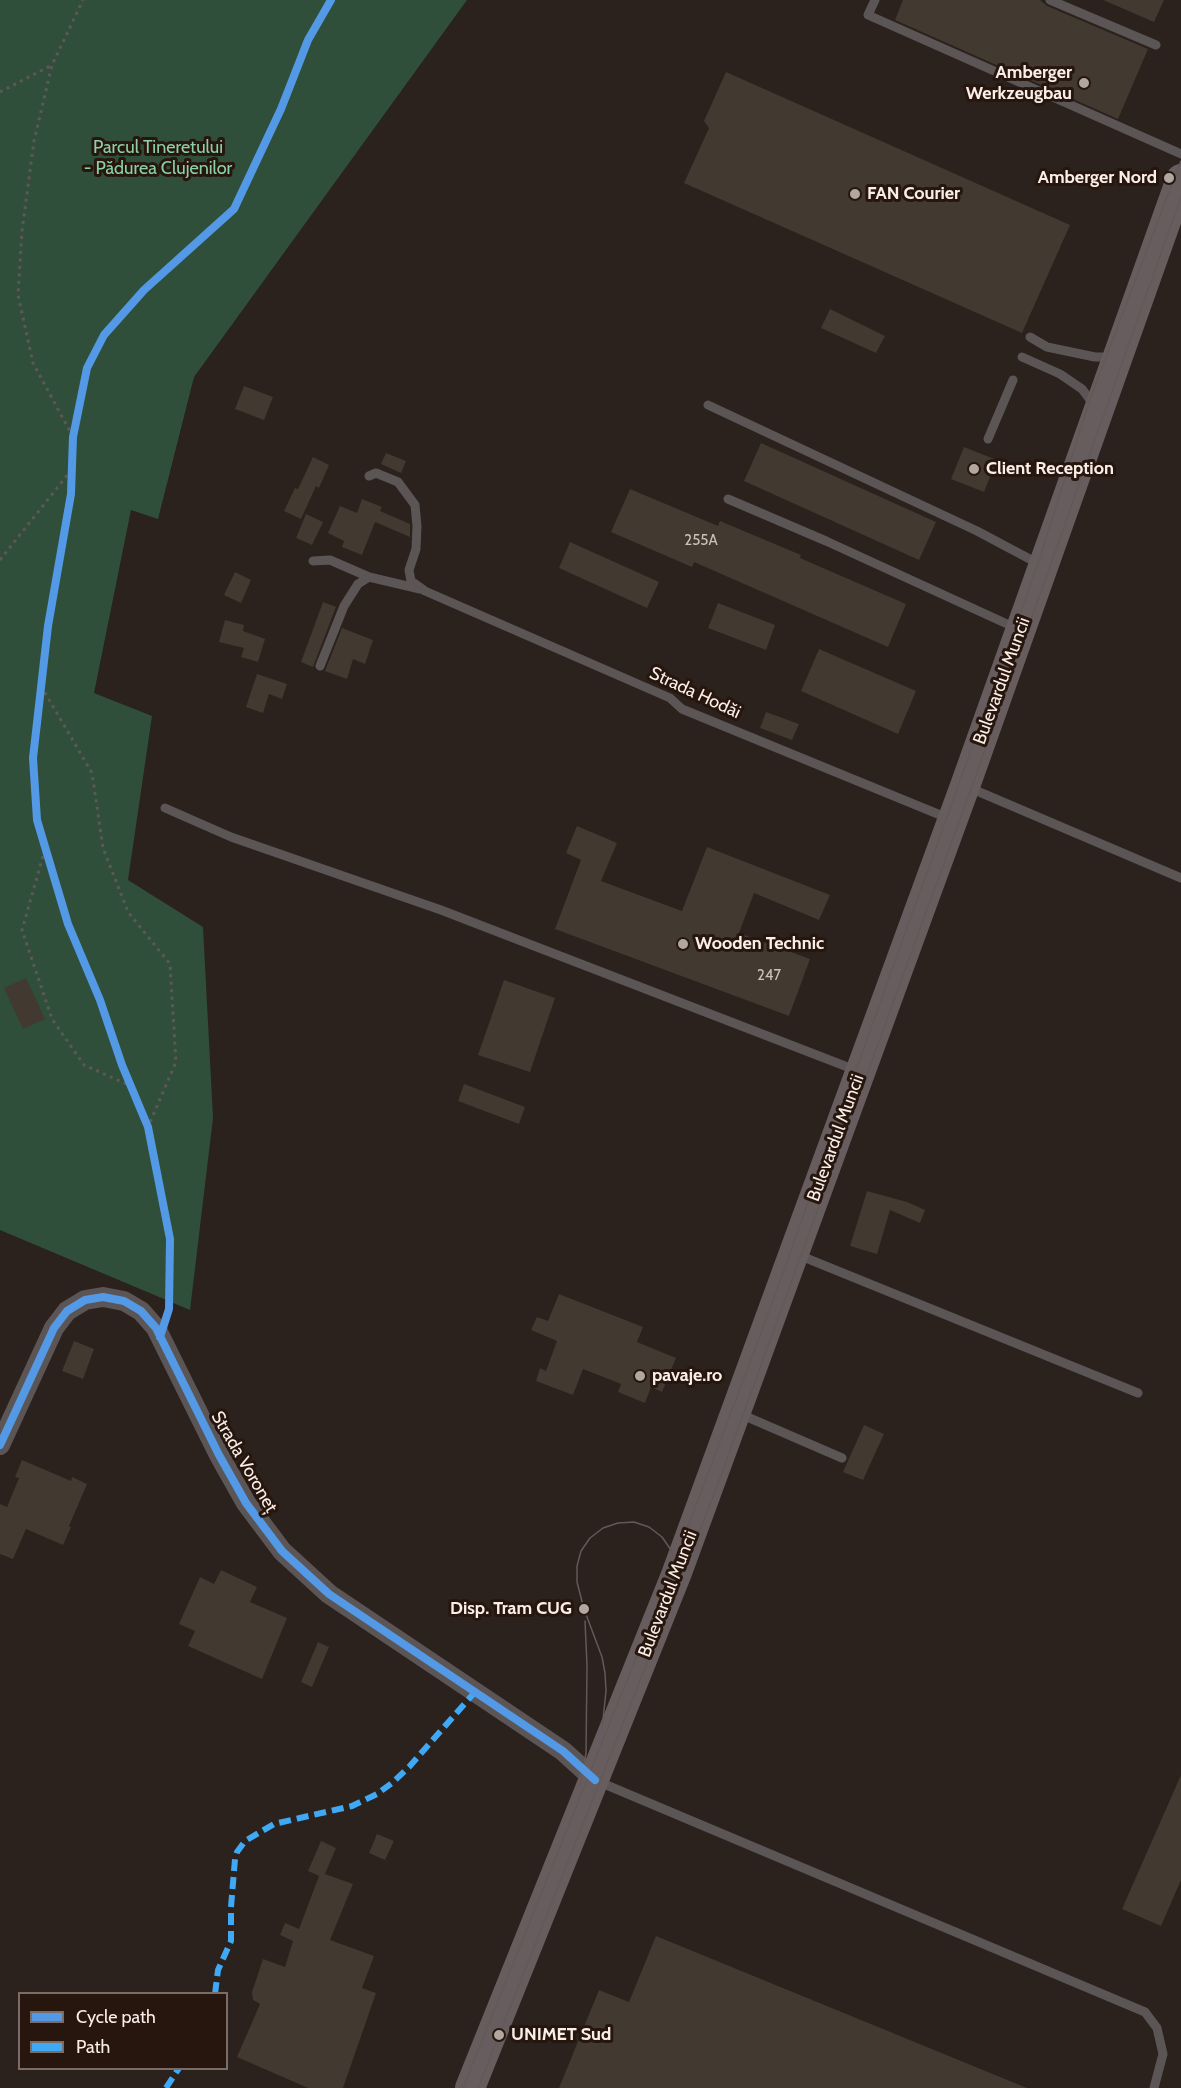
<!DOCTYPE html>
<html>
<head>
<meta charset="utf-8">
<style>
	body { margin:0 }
	#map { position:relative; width:1181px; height:2088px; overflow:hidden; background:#2b211d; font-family:Cabin,sans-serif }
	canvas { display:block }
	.legend { position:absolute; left:18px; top:1992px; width:210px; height:78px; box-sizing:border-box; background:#27160e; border:2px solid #7b6c65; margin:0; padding:8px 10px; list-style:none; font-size:18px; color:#faeee8 }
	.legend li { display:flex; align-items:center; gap:12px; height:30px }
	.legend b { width:30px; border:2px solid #7b6c65 }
</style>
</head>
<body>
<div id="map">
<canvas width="1181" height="2088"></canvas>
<ul class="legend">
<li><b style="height:8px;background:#5399e6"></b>Cycle path</li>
<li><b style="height:8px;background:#3fa9f5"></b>Path</li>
</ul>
</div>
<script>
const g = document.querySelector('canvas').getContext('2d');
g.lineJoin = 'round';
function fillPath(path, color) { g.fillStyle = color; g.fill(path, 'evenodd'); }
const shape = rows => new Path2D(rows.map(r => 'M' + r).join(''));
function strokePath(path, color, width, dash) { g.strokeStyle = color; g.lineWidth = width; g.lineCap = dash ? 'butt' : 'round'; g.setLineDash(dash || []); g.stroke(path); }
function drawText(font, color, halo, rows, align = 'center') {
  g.font = font + ' Cabin,sans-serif'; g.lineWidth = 6; g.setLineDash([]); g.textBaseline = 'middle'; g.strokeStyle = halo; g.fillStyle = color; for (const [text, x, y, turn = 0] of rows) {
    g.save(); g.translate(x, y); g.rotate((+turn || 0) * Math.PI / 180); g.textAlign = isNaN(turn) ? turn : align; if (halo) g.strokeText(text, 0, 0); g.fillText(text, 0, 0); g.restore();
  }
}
fillPath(shape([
	[0,0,467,0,194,377,158,519,131,510,94,693,152,716,128,880,203,927,213,1118,190,1310,0,1230]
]), '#2f4f3b');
fillPath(shape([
	[903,0,1040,0,1047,6,1148,49,1118,119,895,20],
	[1103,0,1164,0,1154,22],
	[726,72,1070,225,1022,333,684,183,709,128,704,121],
	[830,309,885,336,876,353,821,328],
	[244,386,273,397,264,420,235,409],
	[761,443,936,522,919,560,744,481],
	[964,447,997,460,984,492,951,479],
	[386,453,406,461,401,473,381,464],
	[313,457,329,465,319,488,316,486,301,519,284,511,295,488,298,489],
	[630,489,718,526,720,521,801,555,800,558,906,604,888,647,694,562,692,567,611,532],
	[362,499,382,507,380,511,410,524,410,537,375,522,362,555,342,547,344,541,328,533,340,506,357,513],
	[306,514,323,522,312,545,296,538],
	[570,542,659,582,647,608,559,568],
	[235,572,251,580,241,603,224,595],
	[323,602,336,607,313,667,301,662],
	[718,603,775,625,766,650,708,628],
	[225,620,244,625,243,631,265,639,258,662,241,657,244,648,219,642],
	[342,628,373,640,365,664,353,659,347,679,325,671],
	[819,649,916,691,898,734,801,691],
	[257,674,287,684,282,699,269,694,263,713,246,707],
	[766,712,799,724,792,740,760,728],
	[577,826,617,843,601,881,682,911,707,847,830,895,819,920,754,893,739,933,810,959,789,1016,555,929,581,860,566,853],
	[26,978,45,1019,23,1029,4,988],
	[504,980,555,998,530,1072,478,1055],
	[464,1084,525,1107,519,1124,458,1101],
	[867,1191,907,1202,925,1210,920,1223,890,1210,877,1254,850,1246],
	[559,1294,643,1327,637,1342,676,1358,662,1392,651,1387,645,1403,618,1392,621,1384,583,1369,573,1395,536,1381,540,1368,546,1371,557,1341,531,1330,537,1317,548,1321],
	[74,1341,94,1349,83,1379,62,1371],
	[864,1425,884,1434,863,1480,843,1472],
	[22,1460,71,1481,72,1477,87,1484,69,1526,71,1527,63,1545,26,1529,13,1559,0,1554,0,1504,7,1507,19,1478,15,1477],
	[221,1570,257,1587,250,1602,287,1618,262,1679,188,1646,195,1631,179,1624,200,1577,214,1584],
	[318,1642,329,1647,312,1687,301,1682],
	[1181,1775,1181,1880,1161,1926,1122,1909],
	[377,1834,394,1841,385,1860,369,1853],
	[321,1841,336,1848,325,1874,353,1884,330,1940,374,1956,362,1988,376,1993,343,2088,308,2088,237,2057,260,2004,253,2000,252,1992,263,1959,285,1967,293,1941,280,1935,285,1923,299,1929,319,1876,308,1871],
	[656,1936,1027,2088,559,2088,599,1990,629,2002]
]), '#423930');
strokePath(shape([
	[0,92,52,65],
	[73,437,33,363,18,295,22,231,34,141,52,65,83,0],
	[0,560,72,469],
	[41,686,92,773,103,848,128,912,170,964,176,1062,148,1127],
	[45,849,22,930,52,1019,84,1065,131,1086]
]), '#5f5757', 3, [3, 4.5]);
strokePath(shape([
	[875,0,868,15,1181,154],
	[1050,0,1156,45],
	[1030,337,1047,347,1095,357,1114,357],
	[1022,357,1060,374,1082,389,1094,405],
	[708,405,977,531,1041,565],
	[988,439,1013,380],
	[369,476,376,473,398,482,415,505,417,526,416,549,409,570,411,581,425,591,670,698,682,709,950,819],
	[728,499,826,541,1018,629],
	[313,561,330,560,369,577,420,589],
	[320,666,344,606,358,584,369,577],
	[970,788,1181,878],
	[165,808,231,837,441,910,858,1071],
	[796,1254,1138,1393],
	[738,1413,842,1458],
	[597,1781,1145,2012,1157,2028,1163,2054,1154,2088]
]), '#5c5556', 9);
strokePath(shape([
	[0,1445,54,1328,67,1311,85,1300,103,1297,124,1301,141,1311,156,1328,219,1455,246,1503,282,1551,329,1594,563,1751,595,1780]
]), '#5c5556', 20);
strokePath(shape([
	[470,2088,676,1575,965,786,1181,179]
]), '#675d5e', 30);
strokePath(shape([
	[602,1729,606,1691,605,1673,602,1657,584,1609,577,1582,577,1566,581,1551,590,1538,603,1528,618,1523,634,1522,649,1527,662,1537,671,1550,676,1565],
	[580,1785,586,1753,587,1665,585,1621],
	[463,2088,675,1561,767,1317,1038,564,1090,399,1181,161],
	[478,2088,713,1497,971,789,1181,197]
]), '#625a58', 1.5);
strokePath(shape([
	[215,1994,218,1970,231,1941,231,1907,235,1859,237,1852,245,1841,274,1824,352,1806,377,1794,392,1783,409,1767,474,1693],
	[166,2088,179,2068]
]), '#3fa9f5', 6, [12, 6]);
strokePath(shape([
	[160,1337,169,1309,170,1239,148,1127,122,1065,100,1000,68,924,37,820,33,758,48,626,71,494,73,437,87,368,104,335,144,290,234,209,281,109,308,40,331,0],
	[0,1445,54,1328,67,1311,85,1300,103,1297,124,1301,141,1311,156,1328,219,1455,246,1503,282,1551,329,1594,563,1751,595,1780]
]), '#5399e6', 8);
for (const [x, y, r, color] of [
	[1084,83,6,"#b2a6a1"],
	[1169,178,6,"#b2a6a1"],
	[855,194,6,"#b2a6a1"],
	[974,469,6,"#b2a6a1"],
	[683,944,6,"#b2a6a1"],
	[640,1376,6,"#b2a6a1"],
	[584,1609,6,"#b2a6a1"],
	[499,2035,6,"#b2a6a1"]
]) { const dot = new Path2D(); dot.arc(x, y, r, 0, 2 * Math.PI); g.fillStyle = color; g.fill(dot); strokePath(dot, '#27160e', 2); }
drawText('15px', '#ccc1ba', null, [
	["255A",701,541],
	["247",769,976]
]);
drawText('bold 18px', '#faeee8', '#27160e', [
	["Amberger",1072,73,"right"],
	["Werkzeugbau",1072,94,"right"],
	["Amberger Nord",1157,178,"right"],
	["FAN Courier",867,194],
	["Client Reception",986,469],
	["Wooden Technic",695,944],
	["pavaje.ro",652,1376],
	["Disp. Tram CUG",572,1609,"right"],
	["UNIMET Sud",511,2035]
], 'left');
drawText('18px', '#8bd1a7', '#27160e', [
	["Parcul Tineretului",158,148],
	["- Pădurea Clujenilor",158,169]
]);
drawText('18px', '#faeee8', '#27160e', [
	["Bulevardul Muncii",1002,681,-70],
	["Strada Hodăi",695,693,25],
	["Bulevardul Muncii",836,1138,-70],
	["Strada Voroneț",244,1462,60],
	["Bulevardul Muncii",668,1594,-69]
]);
</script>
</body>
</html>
